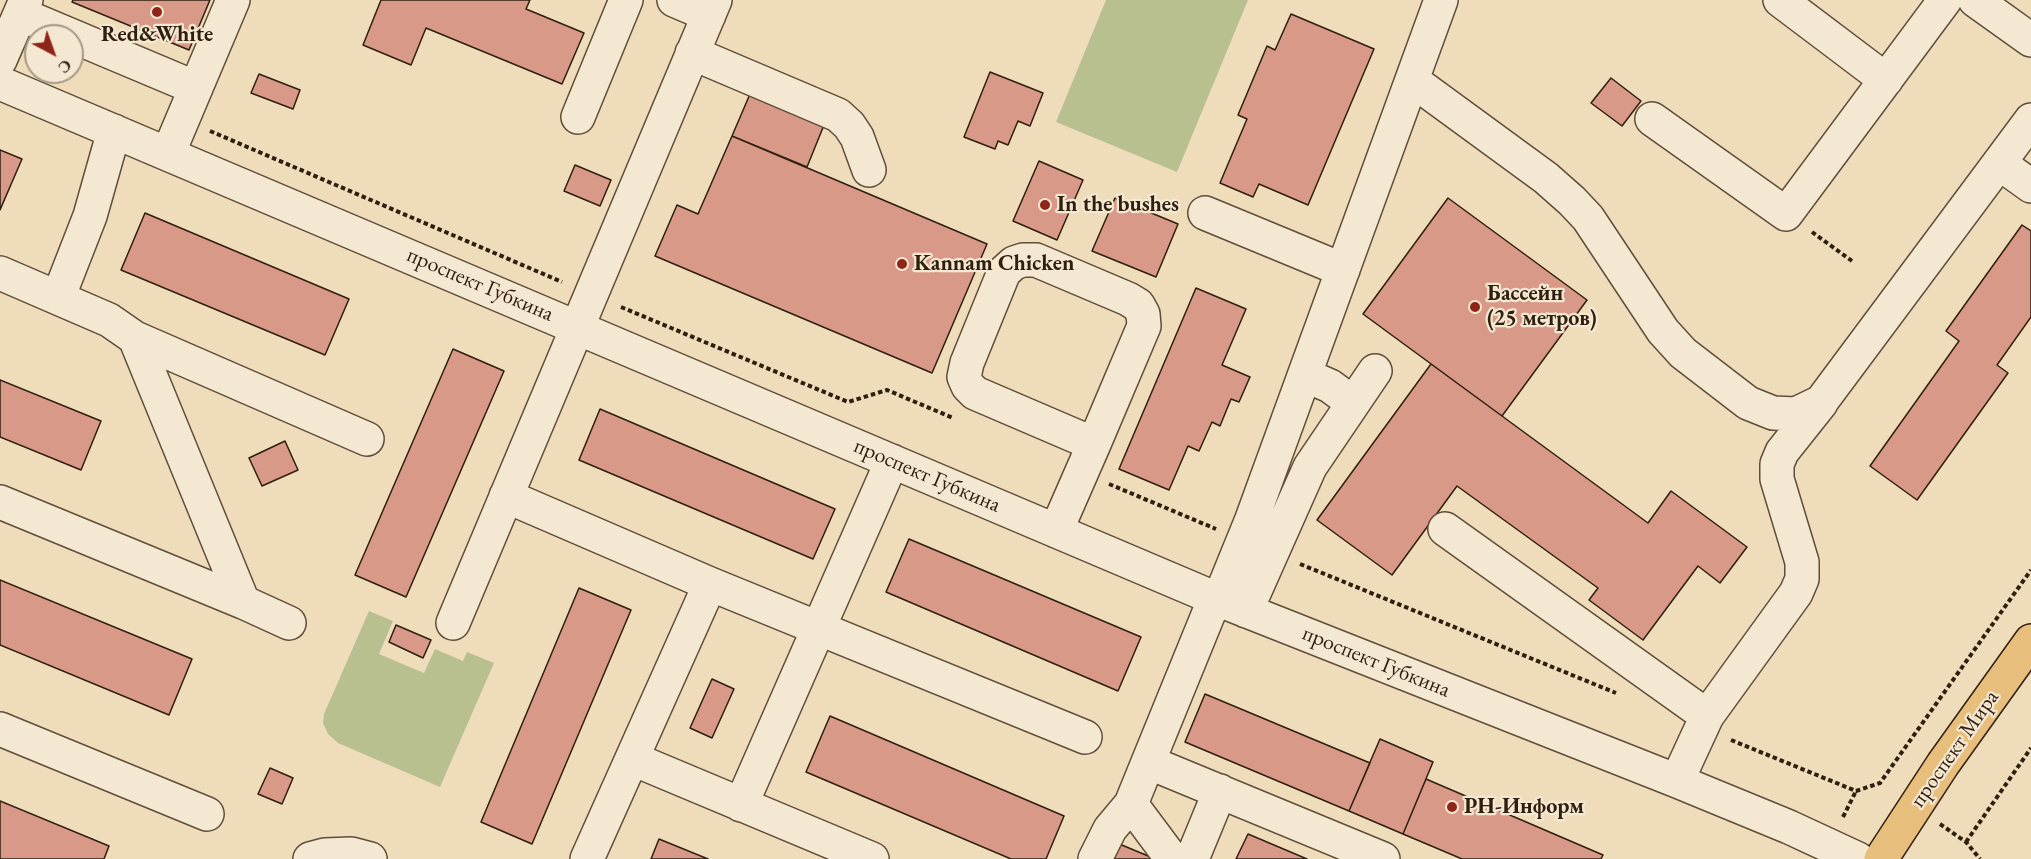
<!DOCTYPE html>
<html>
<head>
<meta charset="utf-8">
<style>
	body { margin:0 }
	#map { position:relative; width:2031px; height:859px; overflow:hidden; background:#efdcba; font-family:"EB Garamond",serif }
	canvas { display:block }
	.north { position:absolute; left:24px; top:24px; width:60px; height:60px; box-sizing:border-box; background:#f5e8d2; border:2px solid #a69884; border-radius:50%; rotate:139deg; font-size:16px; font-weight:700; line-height:24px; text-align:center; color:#2f1f0e }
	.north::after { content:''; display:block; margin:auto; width:21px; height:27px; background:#8f2418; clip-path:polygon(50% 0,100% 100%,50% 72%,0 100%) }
</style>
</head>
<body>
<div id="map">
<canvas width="2031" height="859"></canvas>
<div class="north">С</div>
</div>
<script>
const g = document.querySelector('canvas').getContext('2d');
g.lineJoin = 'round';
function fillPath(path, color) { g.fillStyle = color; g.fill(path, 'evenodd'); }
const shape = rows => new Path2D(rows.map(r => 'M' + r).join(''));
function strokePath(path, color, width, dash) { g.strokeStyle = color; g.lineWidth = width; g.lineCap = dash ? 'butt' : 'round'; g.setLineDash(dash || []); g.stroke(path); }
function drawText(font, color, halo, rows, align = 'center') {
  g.font = font + ' "EB Garamond",serif'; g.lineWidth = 4.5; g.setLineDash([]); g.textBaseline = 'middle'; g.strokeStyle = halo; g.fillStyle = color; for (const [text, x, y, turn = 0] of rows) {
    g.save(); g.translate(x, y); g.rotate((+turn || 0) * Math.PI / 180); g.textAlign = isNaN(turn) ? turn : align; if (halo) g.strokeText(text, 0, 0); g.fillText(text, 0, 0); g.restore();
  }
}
fillPath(shape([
	[1106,0,1248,0,1177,172,1056,122],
	[369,611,393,621,379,654,424,673,435,649,463,661,467,652,494,663,440,787,338,743,328,734,323,723,324,714]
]), '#b9c090');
const building = shape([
	[73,0,210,0,189,50,72,2,73,0],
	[381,0,530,0,526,9,584,33,562,84,426,28,411,65,363,45,381,0],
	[1291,14,1374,49,1308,205,1259,184,1253,197,1220,183,1247,119,1238,115,1267,46,1275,50,1291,14],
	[990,72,1043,93,1030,126,1018,121,1008,145,998,141,995,149,964,137,990,72],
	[259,74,300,90,293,109,251,93,259,74],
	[1611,78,1641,101,1622,126,1591,103,1611,78],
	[750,94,824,125,807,167,732,136,750,94],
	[732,136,987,244,932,373,655,256,677,205,698,214,732,136],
	[0,150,22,159,0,210,0,150],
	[1039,161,1083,180,1057,240,1013,221,1039,161],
	[575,165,611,180,600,206,564,191,575,165],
	[1115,198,1178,224,1156,277,1092,251,1115,198],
	[1448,198,1587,300,1502,416,1363,314,1448,198],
	[145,213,349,299,325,355,121,270,145,213],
	[2022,225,2031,231,2031,317,1997,365,2008,373,1917,500,1870,466,1959,341,1946,331,2022,225],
	[1196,288,1246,309,1222,365,1250,377,1239,402,1231,399,1220,426,1212,422,1199,451,1188,446,1169,490,1119,469,1196,288],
	[453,349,504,371,406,597,355,575,453,349],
	[1431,364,1648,523,1671,491,1747,547,1720,583,1698,566,1643,640,1589,600,1598,588,1457,486,1392,575,1317,520,1431,364],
	[0,380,101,421,81,470,0,437,0,380],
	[600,409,835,509,813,559,579,460,600,409],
	[285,441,298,470,262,486,249,458,285,441],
	[909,539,1141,637,1118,691,886,592,909,539],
	[0,580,192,659,169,715,0,645,0,580],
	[579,588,631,610,532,844,481,822,579,588],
	[396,625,431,640,423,658,389,642,396,625],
	[712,679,734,689,712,738,690,728,712,679],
	[1205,694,1370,763,1349,811,1185,742,1205,694],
	[830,716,1064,816,1046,859,1011,859,806,772,830,716],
	[1380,739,1433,762,1403,834,1349,811,1380,739],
	[270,768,293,778,282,804,258,794,270,768],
	[1426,779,1603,855,1601,859,1462,859,1403,834,1426,779],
	[0,801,109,846,104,859,0,859,0,801],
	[1248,834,1307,859,1236,859,1248,834],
	[659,839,708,859,651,859,659,839],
	[1117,843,1153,858,1153,859,1110,859,1117,843]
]);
fillPath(building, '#d99989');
strokePath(building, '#2f1f0e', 1.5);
const minor = shape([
	[674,0,709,15],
	[1780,0,1886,80],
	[1975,0,2031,40],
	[20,14,196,88],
	[692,53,838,115,849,125,857,137,869,170],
	[0,60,26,0],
	[1412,80,1546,178,1572,201,1588,218,1663,331,1683,353,1748,403,1773,413,1796,414,1821,402,2031,120],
	[0,83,1219,600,1677,781,1789,827,1858,859],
	[578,117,626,0],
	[1652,119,1786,214,1945,0],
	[168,154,233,0],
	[1999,163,2031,186],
	[1205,213,1343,270],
	[0,273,58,298,90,216,114,131],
	[58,298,109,320,135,338,243,602,289,623],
	[135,338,367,439],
	[1305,375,1330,386,1353,403],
	[506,496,710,584,1085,737],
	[0,502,243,602],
	[1445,529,1707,716],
	[1056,531,1094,444,1144,326,1143,314,1138,305,1128,299,1036,260,1023,260,1014,263,1004,272,967,363,964,377,968,386,975,393,1094,444],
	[1219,600,1252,519,1441,0],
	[1246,611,1310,467,1375,371],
	[453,623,715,0],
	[0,729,207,814],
	[633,759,872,859],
	[1148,762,1383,859],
	[1677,781,1707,716,1796,593,1802,579,1802,562,1777,479,1777,464,1782,452,1821,403],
	[1131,804,1172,859],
	[741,805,892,461],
	[310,859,325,855,351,854,370,859],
	[587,859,710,584],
	[1095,859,1110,829,1131,804,1215,598],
	[1192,859,1220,791]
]);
const major = shape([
	[1881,859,1943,764,2031,641]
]);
strokePath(minor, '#5f4e39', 36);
strokePath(major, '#2f1f0e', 36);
strokePath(shape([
	[210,131,562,282],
	[1812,232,1852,261],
	[621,307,848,402,887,390,953,418],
	[1109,484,1216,529],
	[1300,564,1616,693],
	[1731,740,1856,791,1880,783,2031,570],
	[1843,817,1856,791],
	[1940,824,1966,842,1980,859],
	[1966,842,2031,748]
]), '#2f1f0e', 4, [4.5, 3]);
strokePath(minor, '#f5e8d2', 33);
strokePath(major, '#e8be7d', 33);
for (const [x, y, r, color] of [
	[157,12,6,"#8f2418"],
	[1045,205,6,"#8f2418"],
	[902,264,6,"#8f2418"],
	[1475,307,6,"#8f2418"],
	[1452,807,6,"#8f2418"]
]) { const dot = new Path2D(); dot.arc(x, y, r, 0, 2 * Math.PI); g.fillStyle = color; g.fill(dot); strokePath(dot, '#f5e8d2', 2); }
drawText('bold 22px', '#2f1f0e', '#f5e8d2', [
	["Red&White",157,35,"center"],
	["In the bushes",1057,205],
	["Kannam Chicken",914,264],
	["Бассейн",1487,294],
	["(25 метров)",1487,319],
	["РН-Информ",1464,807]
], 'left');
drawText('22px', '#2f1f0e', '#f5e8d2', [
	["проспект Губкина",480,285,23],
	["проспект Губкина",927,476,23],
	["проспект Губкина",1376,662,22],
	["проспект Мира",1955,749,-55]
]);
</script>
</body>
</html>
